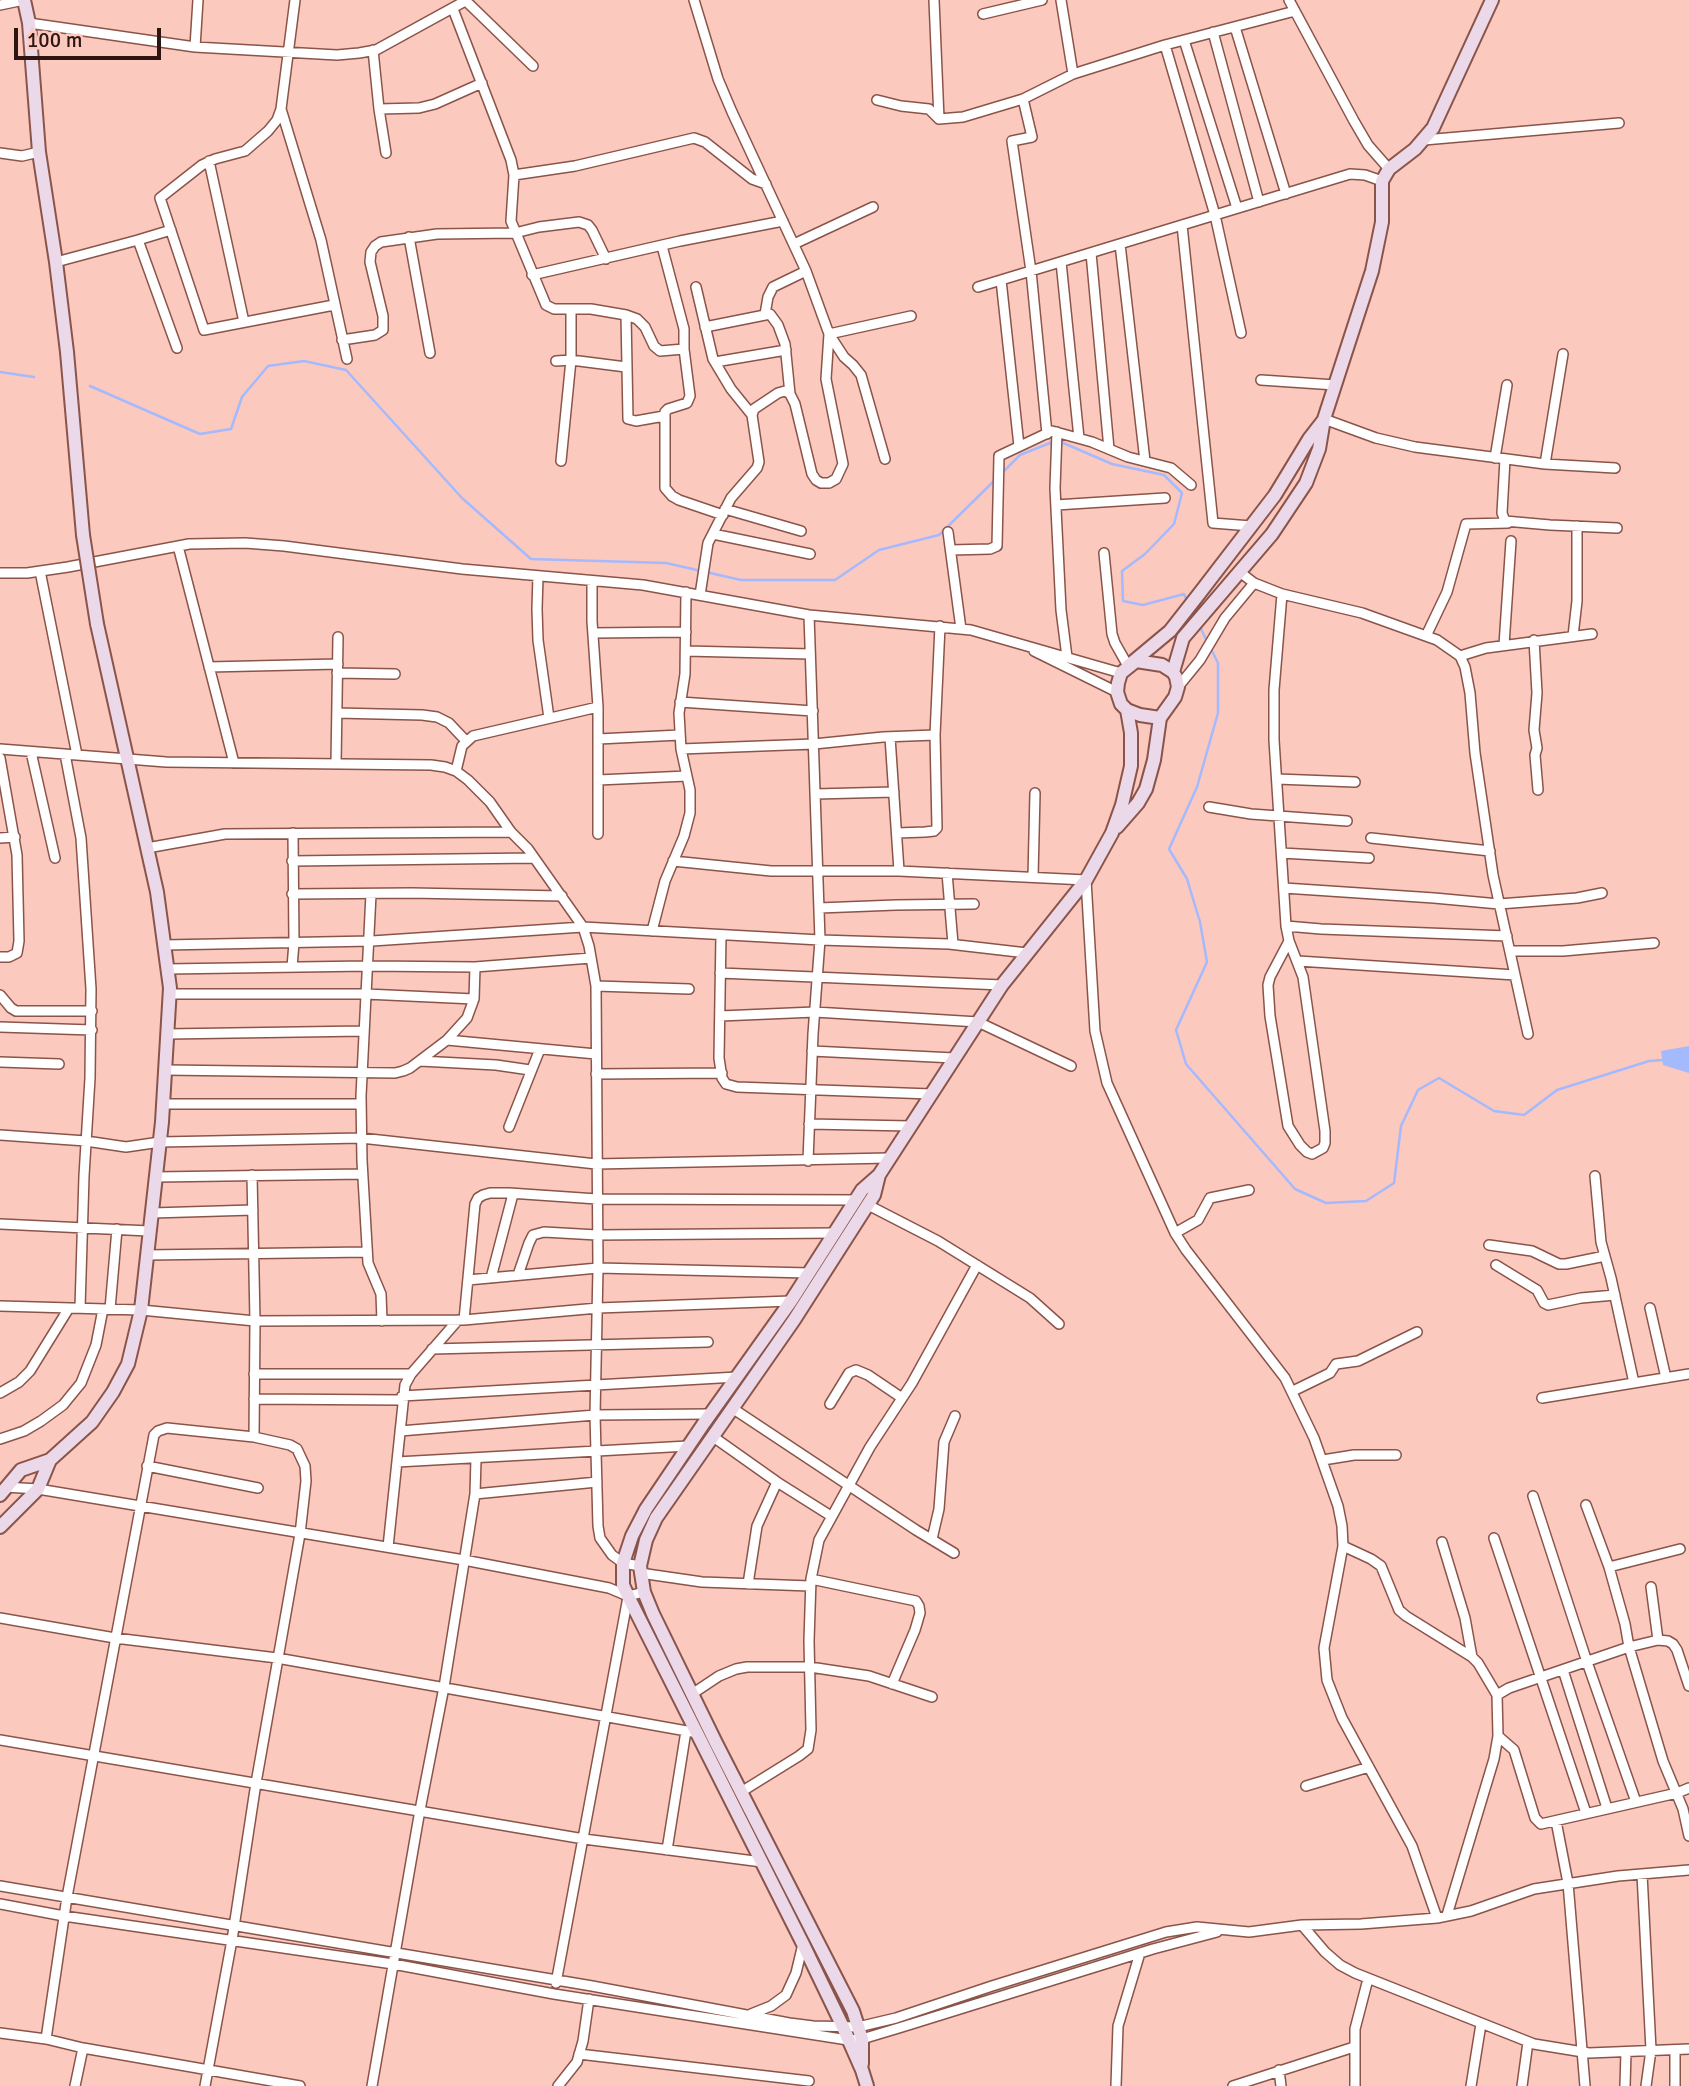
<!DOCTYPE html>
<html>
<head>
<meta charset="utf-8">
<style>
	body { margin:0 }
	#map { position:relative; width:1689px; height:2086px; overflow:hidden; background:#fcc9be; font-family:Signika,sans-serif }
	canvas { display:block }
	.scale { position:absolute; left:14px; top:28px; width:147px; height:32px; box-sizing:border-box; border:4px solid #2d1612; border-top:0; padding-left:9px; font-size:21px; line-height:24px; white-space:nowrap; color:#2d1612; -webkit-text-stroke:5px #fcc9be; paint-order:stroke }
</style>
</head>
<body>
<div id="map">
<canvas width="1689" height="2086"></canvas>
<div class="scale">100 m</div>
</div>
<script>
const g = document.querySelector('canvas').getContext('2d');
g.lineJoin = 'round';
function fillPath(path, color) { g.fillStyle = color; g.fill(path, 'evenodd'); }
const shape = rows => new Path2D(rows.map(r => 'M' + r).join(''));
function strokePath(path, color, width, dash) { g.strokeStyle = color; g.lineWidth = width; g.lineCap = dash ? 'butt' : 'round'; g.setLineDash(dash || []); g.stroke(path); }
fillPath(shape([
	[1689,1046,1689,1073,1663,1065,1661,1051]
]), '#a5b9fd');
strokePath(shape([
	[0,372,34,377],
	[90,386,200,434,231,429,242,397,268,366,304,361,346,370,462,498,531,559,666,563,741,580,835,580,879,550,939,535,994,481],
	[1061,442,1112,464,1164,475,1182,493,1174,524,1145,554,1122,571,1123,601,1143,605,1184,594,1188,603],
	[1001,474,1020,455,1055,441],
	[1199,625,1207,641],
	[1210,647,1218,663,1218,713,1197,787,1169,849,1187,879,1200,922,1207,962,1176,1030,1186,1064,1295,1189,1326,1203,1366,1201,1394,1183,1401,1126,1418,1090,1439,1078,1494,1111,1524,1115,1557,1090,1649,1061,1663,1060]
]), '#a5b9fd', 2.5);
const street = shape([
	[295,0,281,109,277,120,268,131,245,151,215,159,202,165,160,198,204,330,334,305],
	[694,0,718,79,732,112,806,271,829,334,844,357,853,365,861,375,885,459],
	[934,0,939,119],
	[1061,0,1073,74],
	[1289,0,1354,121,1368,145,1389,169],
	[466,1,533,66],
	[0,5,24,0],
	[453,9,511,160,514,175,511,221,546,305,554,309,591,309,626,315,637,319,645,327,654,346,660,351,684,349],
	[983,14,1042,0],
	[29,23,195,47,337,55,359,53,376,50,467,0],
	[1235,27,1286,194],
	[1213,32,1259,202],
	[1184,40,1237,208],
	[1165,45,1215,215,1241,333],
	[195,47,198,0],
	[373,50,379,109,386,153],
	[1023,99,1032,137,1012,141,1031,271,1047,434],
	[877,100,901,106,929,109,939,119,963,117,1023,99,1073,74,1165,45,1295,11],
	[281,109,321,240,347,359],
	[379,109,419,108,435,104,482,83],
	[1424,140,1619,123],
	[0,153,22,156,39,152],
	[209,161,244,322],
	[514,175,575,166,694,138,705,142,752,179,766,184],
	[1182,225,1213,523,1251,526],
	[409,237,430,353],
	[138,240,177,348],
	[794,244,873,207],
	[1120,244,1145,461],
	[662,246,684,329,684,349,690,396,687,403,668,409,665,412,665,488,672,496,679,500,723,515],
	[1091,253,1109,449],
	[56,262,138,240,171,230],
	[1061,262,1079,438],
	[532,275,680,241,783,221],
	[1001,280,1019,446],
	[696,287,713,359,731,389,752,415],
	[978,287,1350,174,1365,175,1382,181],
	[765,314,768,297,773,287,806,271],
	[626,315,628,419,636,421,664,416],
	[705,327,770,314,778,325,785,344,790,394],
	[342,340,375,335,383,330,383,316,370,262,371,252,375,246,381,242,437,234,515,233,539,227,579,222,588,225,592,230,606,259],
	[556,361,571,360,626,367],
	[715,362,786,350],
	[1261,380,1335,385],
	[1324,419,1376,438,1415,447,1545,464,1615,468],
	[1057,432,1055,488,1061,610,1067,657],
	[1495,458,1507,385],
	[1505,459,1502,513,1505,521,1550,525,1617,528],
	[561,461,571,360,571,310],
	[1545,464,1563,354],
	[1056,505,1165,498],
	[725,509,801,531],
	[948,532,961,629],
	[713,534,810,554],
	[178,546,234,763],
	[951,550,990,549,997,546,999,456,1052,431,1092,442,1128,457,1171,468,1191,485],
	[1104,553,1112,634,1115,643,1128,666],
	[40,571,77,755],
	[0,573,27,573,68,567,189,544,245,543,284,546,462,569,643,585,809,615,971,630,1121,673],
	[1241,573,1254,583,1282,594,1362,613,1437,640,1460,656,1465,667,1470,693,1475,753,1493,875,1528,1034],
	[538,576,537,609,538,640,549,718],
	[592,581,592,621,598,707,598,834],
	[1282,594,1274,690,1274,740,1286,926,1289,941,1303,977,1325,1131,1325,1143,1323,1148,1312,1154,1307,1152,1300,1145,1288,1126,1270,1016,1268,985,1270,977,1289,941],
	[700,595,708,543,731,498,757,468,759,462,752,415,754,409,778,393,785,391,790,394,795,404,812,474,816,480,821,483,829,483,836,479,843,464,826,379,829,334,911,316],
	[593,633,686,632],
	[1426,636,1447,592,1466,524,1508,523],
	[1573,636,1577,601,1577,526],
	[1534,640,1537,693,1534,730,1537,748,1535,755,1538,790],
	[1504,645,1511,541],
	[686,651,810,654],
	[1034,651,1117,692],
	[1460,656,1486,648,1592,634],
	[209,667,338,664],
	[337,673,395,674],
	[1178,687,1200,660,1225,618,1254,583],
	[680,702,813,711],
	[337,713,422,715,437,717,449,723,466,741],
	[890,737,899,871],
	[598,739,680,735],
	[0,749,166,762,431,765,445,767,456,771,468,780,490,802,511,832,528,849,583,927,589,946,596,986,598,1268,595,1415,598,1526,600,1538,612,1555,623,1563,640,1566],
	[681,749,814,744,883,737,935,735],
	[31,752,55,858],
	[65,754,81,838,91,989,90,1078,84,1176,80,1308],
	[0,758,17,855,19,941,17,953,9,957,0,957],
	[336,764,338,637],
	[456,771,462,746,473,736,598,707],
	[1277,779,1355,782],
	[598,780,687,776],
	[815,794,894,792],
	[1209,807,1251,814,1347,821],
	[897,833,925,832,934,831,937,828,935,735,940,626],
	[0,838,15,837],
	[1371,838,1490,851],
	[147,848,225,834,511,832],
	[1282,853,1369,858],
	[292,861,534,858],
	[673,861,771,871,899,871,1086,880,1095,1031,1107,1083,1175,1233,1186,1250,1285,1378,1314,1438,1338,1506,1342,1526,1343,1546,1324,1648,1327,1680,1342,1718,1412,1846,1437,1918],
	[947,873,953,944],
	[1033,877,1035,793],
	[1284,888,1434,898,1499,904,1577,898,1602,893],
	[292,894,412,893,562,896],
	[371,894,361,1096,362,1161,368,1263,381,1294,382,1321],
	[819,908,896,905,974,904],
	[1286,926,1321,929,1507,936],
	[652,931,665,881,684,836,690,813,690,790,681,749,679,713,685,674,686,592],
	[721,935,719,1058,722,1078,726,1084,737,1087,931,1094],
	[164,945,372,941,583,927,820,940,949,944,1027,953],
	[1510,951,1563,951,1654,943],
	[1298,961,1515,975],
	[292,967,294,943,293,833],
	[167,969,367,966,475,967,591,958],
	[720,973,1002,985],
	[596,986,689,989],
	[170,994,366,994,474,999],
	[0,995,11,1008,16,1011,92,1011],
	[720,1016,815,1012,978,1022,1071,1066],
	[0,1027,92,1030],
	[167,1034,364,1031],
	[447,1040,596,1054],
	[812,1051,954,1058],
	[420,1061,496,1065,530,1070],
	[0,1062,59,1064],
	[165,1070,395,1073,403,1071,410,1068,447,1040,467,1018,474,999,475,967],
	[596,1074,722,1073],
	[163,1104,361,1104],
	[809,1124,910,1126],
	[509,1127,540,1049],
	[0,1135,86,1141,126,1147,160,1142,361,1138,596,1164,889,1158],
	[808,1161,813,1034,820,940,809,615],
	[252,1175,255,1321,254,1437],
	[1595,1176,1601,1242,1611,1278,1634,1383],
	[156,1177,362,1174],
	[868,1205,938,1241,1030,1298,1059,1324],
	[152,1213,253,1210],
	[0,1224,149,1231],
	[1175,1233,1198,1220,1210,1198,1249,1190],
	[1489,1245,1532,1251,1559,1264,1566,1264,1605,1256],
	[147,1255,367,1252],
	[1496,1265,1537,1290,1544,1303,1548,1305,1581,1298,1615,1295],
	[518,1275,529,1243,533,1235,544,1232,597,1235,835,1233],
	[491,1278,513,1194],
	[468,1280,598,1268,809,1273],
	[0,1306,141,1310,255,1321,464,1320,598,1308,791,1301],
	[1650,1308,1666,1378],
	[110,1309,117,1229],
	[464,1320,475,1204,478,1198,483,1195,490,1193,509,1193,597,1199,856,1200],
	[432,1349,708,1342],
	[254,1374,411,1374],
	[1293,1391,1330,1373,1336,1364,1358,1361,1417,1332],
	[0,1393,19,1382,30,1371,69,1308],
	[402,1396,737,1377],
	[1542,1398,1689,1374],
	[254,1399,402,1400],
	[830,1404,849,1373,856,1370,868,1375,902,1398],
	[732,1408,916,1530,954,1553],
	[400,1431,595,1415,710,1414],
	[712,1436,777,1482,831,1516],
	[0,1439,24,1431,41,1421,63,1405,81,1383,96,1345,103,1309],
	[1323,1460,1354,1455,1396,1455],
	[397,1462,688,1446],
	[147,1466,258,1488],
	[5,1487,38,1489,464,1560,609,1588,628,1596,644,1592],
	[475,1494,597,1482],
	[1533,1496,1587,1662,1636,1802],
	[1494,1538,1586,1813],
	[932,1539,939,1509,944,1442,955,1416],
	[1442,1542,1465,1618,1472,1657],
	[1343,1546,1371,1559,1381,1566,1399,1610,1406,1616,1472,1657,1478,1663,1497,1695],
	[388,1547,405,1385,411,1374,458,1320],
	[1609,1567,1680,1549],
	[640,1573,702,1582,810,1586],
	[811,1579,916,1601,919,1606,920,1613,915,1630,892,1684],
	[748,1584,757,1526,777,1482],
	[1651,1587,1658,1640],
	[0,1618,115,1638,277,1658,698,1733],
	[1563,1670,1607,1808],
	[1689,1686,1677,1650,1673,1644,1668,1641,1658,1640,1629,1647,1663,1761,1683,1809,1689,1836],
	[692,1694,719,1676,736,1669,747,1667,810,1667,869,1676,932,1697],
	[1498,1736,1514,1750,1535,1818,1541,1824,1677,1793,1689,1788],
	[0,1740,584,1839,762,1862],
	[1306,1786,1369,1767],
	[741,1792,799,1756,808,1749,811,1730,809,1641,811,1579,819,1540,870,1447,912,1383,977,1265],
	[1556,1821,1568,1883,1585,2086],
	[667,1850,686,1731],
	[1642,1874,1651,2050,1646,2086],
	[0,1886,592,1986,789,2023,813,2026,858,2027,896,2018,992,1986,1166,1932,1197,1927,1249,1932,1302,1925,1361,1924,1437,1918,1471,1911,1534,1889,1618,1876,1689,1870],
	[0,1904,64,1916,393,1964,554,1994,848,2040,862,2039,902,2027,1153,1949,1217,1932],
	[1447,1915,1494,1759,1498,1736,1497,1695,1509,1688,1629,1647,1625,1624,1609,1567,1586,1505],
	[1302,1925,1325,1952,1340,1965,1355,1973,1534,2044,1589,2053,1689,2049],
	[556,1983,628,1597],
	[751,2014,771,2006,786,1995,796,1973,803,1944],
	[0,2033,46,2039,83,2048,300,2086],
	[46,2039,67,1897,154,1435,158,1431,167,1428,254,1437,290,1445,297,1449,305,1466,306,1481,300,1534,256,1783,232,1940,205,2086],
	[1675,2050,1675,2086],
	[579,2054,809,2081],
	[1279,2070,1281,2086],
	[75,2086,83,2048],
	[372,2086,420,1810,444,1687,475,1494,476,1459],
	[558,2086,577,2062,583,2041,589,1999],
	[1116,2086,1118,2026,1140,1953],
	[1233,2086,1354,2047],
	[1355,2086,1355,2029,1368,1979],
	[1471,2086,1481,2024],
	[1522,2086,1528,2042],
	[1625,2086,1626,2052]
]);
const secondary = shape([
	[24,0,29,23,39,152,56,262,67,352,83,535],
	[1136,661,1162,665,1173,672,1176,677,1178,687,1175,697,1160,718,1140,715,1127,710,1121,704,1117,692,1118,683,1121,673,1136,661],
	[1128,666,1170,631,1199,594,1275,495,1309,439,1323,421],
	[1173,672,1183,638,1272,534,1306,483,1319,449,1324,419,1372,271,1382,222,1382,181,1389,169,1415,149,1433,128,1492,0],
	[1117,827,1138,803,1146,789,1154,760,1160,718],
	[0,1495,21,1470,50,1460,92,1422,113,1392,128,1364,141,1310,162,1122,170,988,157,892,97,624],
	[0,1527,38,1489,50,1460],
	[862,2064,862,2039,853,2011,716,1743,653,1614,644,1592,640,1566,646,1540,656,1518,794,1320,874,1195,879,1175],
	[867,2086,862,2070,843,2027,803,1944,628,1596,623,1585,623,1563,632,1536,646,1509,704,1423,791,1301,862,1190,879,1175,1002,985,1086,880,1112,833,1122,805,1131,766,1131,733,1127,710]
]);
strokePath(street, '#8a544a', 12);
strokePath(secondary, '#8a544a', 16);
strokePath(street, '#fff', 9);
strokePath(secondary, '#ebd8e8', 12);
const secondaryBridge = shape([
	[83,535,97,624]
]);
strokePath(secondaryBridge, '#8a544a', 16, []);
strokePath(secondaryBridge, '#ebd8e8', 12);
</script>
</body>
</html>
